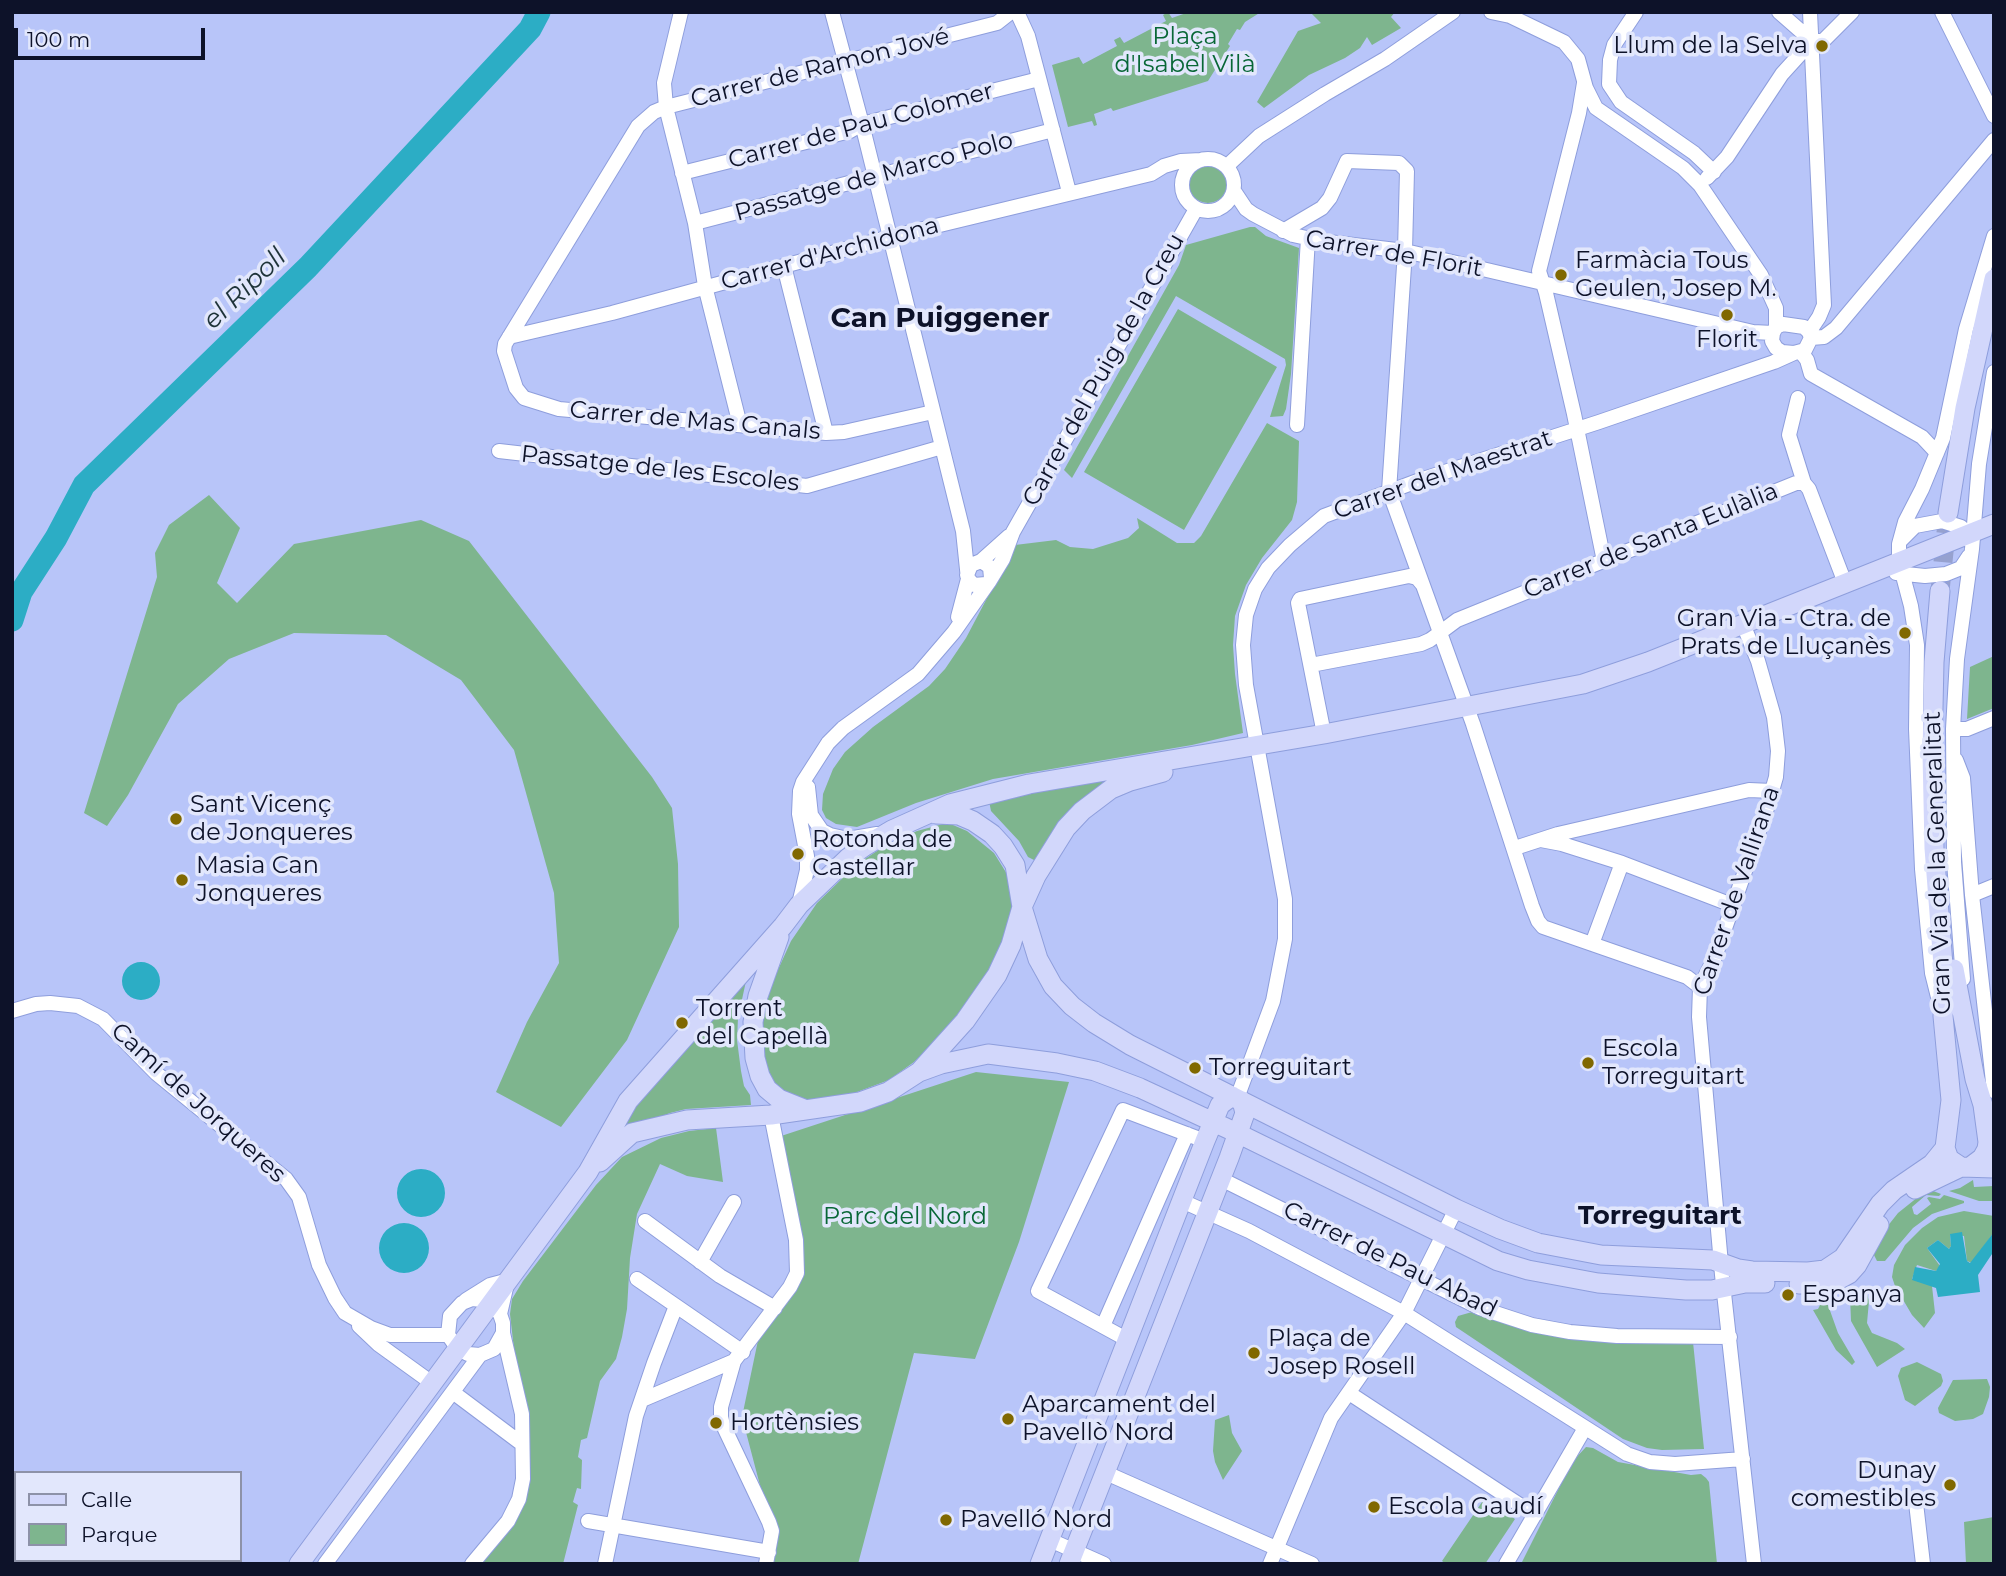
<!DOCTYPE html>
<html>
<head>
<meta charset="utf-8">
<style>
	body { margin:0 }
	#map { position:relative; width:2006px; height:1576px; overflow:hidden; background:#b8c5f9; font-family:Montserrat,sans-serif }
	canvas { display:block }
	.frame { position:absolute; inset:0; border:14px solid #0d1229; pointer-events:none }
	.legend { position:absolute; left:14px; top:1471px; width:228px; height:91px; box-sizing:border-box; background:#e2e7fc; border:2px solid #8d92a8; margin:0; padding:9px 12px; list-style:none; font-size:21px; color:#0d1229 }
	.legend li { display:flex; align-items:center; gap:14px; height:35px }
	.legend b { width:35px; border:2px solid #8d92a8 }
	.scale { position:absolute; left:14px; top:28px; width:191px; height:32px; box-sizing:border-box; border:4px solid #0d1229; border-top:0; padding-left:9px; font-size:21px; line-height:24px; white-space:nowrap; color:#0d1229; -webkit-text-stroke:5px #e2e7fc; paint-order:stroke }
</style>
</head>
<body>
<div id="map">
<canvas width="2006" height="1576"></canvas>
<div class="frame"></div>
<ul class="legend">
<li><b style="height:9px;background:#d2d7fb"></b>Calle</li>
<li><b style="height:19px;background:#7eb58e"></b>Parque</li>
</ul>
<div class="scale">100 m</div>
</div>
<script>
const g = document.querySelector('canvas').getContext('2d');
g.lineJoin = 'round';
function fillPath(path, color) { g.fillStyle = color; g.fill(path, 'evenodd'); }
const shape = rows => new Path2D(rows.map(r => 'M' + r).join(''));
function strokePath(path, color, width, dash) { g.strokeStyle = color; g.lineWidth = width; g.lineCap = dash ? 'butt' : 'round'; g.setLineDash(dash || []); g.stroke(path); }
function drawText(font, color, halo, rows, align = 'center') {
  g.font = font + ' Montserrat,sans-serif'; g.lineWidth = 7; g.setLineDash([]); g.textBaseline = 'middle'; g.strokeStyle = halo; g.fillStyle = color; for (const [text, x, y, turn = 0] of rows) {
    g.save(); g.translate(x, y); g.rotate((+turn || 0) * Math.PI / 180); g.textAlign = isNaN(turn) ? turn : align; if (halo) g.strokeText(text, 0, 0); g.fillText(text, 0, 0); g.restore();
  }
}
fillPath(shape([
	[1168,12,1172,18,1189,12,1261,12,1245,22,1240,30,1237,29,1228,44,1230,46,1208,81,1113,111,1111,108,1094,114,1097,125,1094,126,1092,121,1068,127,1052,65,1079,57,1083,64,1117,46,1114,40,1120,37,1124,43,1166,21,1163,15],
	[1310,12,1395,12,1391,17,1401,28,1372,45,1367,37,1360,48,1345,58,1309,75,1264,108,1257,102,1298,31,1321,23],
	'1189 184a19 19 0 1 1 38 0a19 19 0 1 1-38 0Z',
	[1250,227,1255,227,1266,236,1299,248,1291,374,1286,409,1283,416,1270,417,1286,365,1285,359,1176,296,1072,478,1064,470,1179,265,1186,245],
	[1178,309,1277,367,1184,530,1084,472],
	[1267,423,1299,441,1297,502,1292,520,1262,558,1246,585,1235,616,1233,645,1235,674,1243,733,1192,745,993,779,916,803,857,827,836,824,826,818,822,810,823,794,833,769,845,752,873,727,929,686,945,669,966,638,1015,545,1056,540,1070,547,1093,549,1128,538,1139,528,1137,518,1177,543,1194,543,1201,536],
	[209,495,240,528,217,583,237,603,294,544,421,520,469,541,652,777,672,808,678,864,679,927,627,1040,561,1127,496,1092,527,1022,559,963,554,893,514,750,461,680,386,635,294,633,229,659,178,704,128,795,107,826,84,813,157,577,155,553,169,525],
	[1994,656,1994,708,1967,719,1970,667],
	[1104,780,1105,782,1057,825,1036,861,1028,857,1019,841,991,811,989,801],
	[943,824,953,825,967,831,994,853,1007,874,1013,903,1003,944,977,992,937,1040,914,1062,889,1080,849,1095,807,1100,790,1096,772,1083,764,1064,761,1025,772,983,791,941,817,903,856,865,886,845,917,831],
	[746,981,738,1018,737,1040,741,1071,744,1086,750,1095,751,1105,686,1109,670,1113,625,1131,620,1126,672,1063],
	[976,1072,1069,1082,1019,1242,975,1359,914,1353,858,1564,765,1564,772,1531,742,1417,761,1326,797,1268,775,1138],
	[716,1128,723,1182,687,1176,660,1164,637,1214,630,1258,627,1309,622,1337,616,1359,600,1381,587,1438,581,1440,578,1457,582,1460,581,1489,577,1488,573,1502,578,1505,563,1564,472,1564,519,1499,515,1358,510,1314,512,1299,523,1281,596,1185,622,1157,661,1138,689,1131],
	[1973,1180,1974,1187,1994,1186,1994,1201,1979,1201,1949,1191,1960,1188],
	[1928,1189,1941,1194,1939,1196,1926,1195,1912,1207,1914,1214,1917,1215,1931,1204,1927,1198,1929,1197,1940,1199,1944,1195,1964,1201,1964,1203,1932,1214,1913,1228,1885,1261,1877,1261,1873,1253,1883,1232,1898,1213],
	[1964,1211,1994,1216,1994,1232,1972,1263,1967,1261,1964,1236,1950,1234,1951,1246,1949,1249,1938,1240,1927,1248,1940,1266,1936,1271,1917,1265,1912,1279,1932,1286,1935,1313,1924,1328,1912,1315,1895,1286,1892,1277,1894,1265,1905,1245,1922,1228,1938,1217],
	[1862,1292,1867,1294,1869,1301,1867,1323,1872,1333,1897,1343,1905,1349,1877,1367,1851,1321,1850,1296],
	[1821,1303,1828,1305,1838,1333,1855,1362,1852,1365,1836,1350,1813,1310,1818,1309],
	[1472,1312,1492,1318,1693,1342,1704,1449,1662,1450,1647,1448,1623,1439,1456,1327,1455,1322,1458,1316],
	[1917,1362,1941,1374,1943,1381,1941,1386,1915,1406,1905,1400,1898,1376,1901,1368],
	[1987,1379,1990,1387,1989,1397,1983,1414,1973,1419,1955,1421,1939,1413,1938,1408,1953,1380],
	[1229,1415,1232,1433,1242,1451,1223,1480,1215,1462,1213,1451,1215,1420],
	[1586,1447,1593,1448,1618,1462,1691,1475,1701,1474,1706,1478,1709,1482,1717,1564,1521,1564,1572,1462],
	[1484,1499,1515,1519,1485,1564,1446,1564,1442,1561],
	[1994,1517,1994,1564,1966,1564,1964,1522]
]), '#7eb58e');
fillPath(shape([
	'122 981a19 19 0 1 1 38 0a19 19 0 1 1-38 0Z',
	'397 1193a24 24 0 1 1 48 0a24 24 0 1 1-48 0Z',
	'379 1248a25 25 0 1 1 50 0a25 25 0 1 1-50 0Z',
	[1962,1232,1967,1261,1970,1263,1994,1232,1994,1251,1978,1275,1980,1292,1938,1297,1936,1288,1912,1280,1915,1267,1936,1271,1940,1264,1927,1248,1938,1240,1949,1249,1951,1246,1950,1234]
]), '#2cadc5');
strokePath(shape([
	[12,620,21,592,56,538,84,485,308,267,530,29,539,12]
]), '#2cadc5', 23);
strokePath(shape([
	[1940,591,1948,513]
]), '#96a1cf', 19, [19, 10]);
const street = shape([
	[681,12,664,83,666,107,654,112,638,126,505,344,504,351,516,388,524,398,559,409,826,433,844,432,933,412],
	[832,12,862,124,963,531,968,579,974,585,986,584],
	[1017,12,1028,36,1069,192],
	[1491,12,1510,16,1564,42,1578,59,1586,88,1596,108,1683,168,1700,185,1761,275,1776,308,1776,327],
	[1636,12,1614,45,1610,60,1609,84,1621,102,1694,153,1714,172],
	[1779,12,1812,41],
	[1942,12,1994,116],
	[1812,41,1823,41,1852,12],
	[1584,83,1579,113,1539,271,1546,293,1574,414,1604,561],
	'1182 185a26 26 0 1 1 52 0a26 26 0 1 1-52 0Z',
	[1227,166,1259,136,1325,94,1385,59,1453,12],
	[682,173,850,131,862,124,1039,79],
	[1707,178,1727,157,1782,74,1812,41],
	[1234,191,1246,209,1253,214,1293,235,1320,241,1405,251,1753,332,1773,333],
	[695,223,1053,130],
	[1283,231,1322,208,1330,198,1347,161,1399,163,1407,171,1405,251,1389,491,1473,724,1532,906,1538,921,1543,927,1687,977,1700,987],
	[784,266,826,433],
	[1783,324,1804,327,1809,332,1811,338,1805,350,1794,353,1782,352,1776,348,1772,341,1773,333,1776,327,1783,324],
	[1809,332,1819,317,1824,305,1810,12],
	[509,337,612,313,890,237,1151,174,1164,166,1181,161,1201,160],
	[1811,338,1824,337,1836,328,1994,140],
	[1801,352,1807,360,1811,374,1922,437,1937,453],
	[1798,398,1789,435,1804,483],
	[740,425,705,286,695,223,666,107,997,23,1011,12],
	[1297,425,1308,238],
	[499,451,807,486,942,447],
	[1901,540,1915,526,1942,521,1961,527,1968,534,1970,541],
	[981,561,1009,536],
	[1896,573,1925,576,1946,574,1961,568,1969,556],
	[967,575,971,565,981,561,990,567,991,578],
	[958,617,968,579],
	[1743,624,1758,661,1774,717,1778,751,1776,777,1767,808,1715,957,1700,987,1699,1017,1722,1275,1754,1564],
	[1311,665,1421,644,1430,640,1457,620,1796,483,1804,483,1809,489,1845,583],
	[1953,729,1967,729,1994,718],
	[1324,734,1298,603,1300,599,1409,576,1417,578,1422,584],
	[1956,760,1963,778,1972,895,1994,1091],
	[808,787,811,815,822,831,830,835,848,839,877,834],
	[1541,840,1562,844,1622,863,1732,905],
	[1515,848,1558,834,1749,790,1772,791],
	[1972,895,1994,886],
	[799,904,807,870,807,856,799,814,800,791,803,782,828,743,843,728,918,674,954,632,989,582,1003,559,1013,532,1196,209],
	[1592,944,1622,863],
	[1963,979,1954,862,1953,729,1957,659,1972,549,1979,464,1994,372],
	[1940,1005,1932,973,1922,869,1916,729,1917,645,1911,606,1899,561,1899,544,1905,522,1922,489,1943,438,1966,329,1994,236],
	[12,1011,36,1004,50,1003,78,1006,103,1019,156,1073,286,1179,299,1197,319,1265,335,1298,345,1313,371,1328,390,1335,448,1335],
	[1237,1098,1273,1001,1285,939,1285,899,1246,685,1243,645,1246,615,1255,589,1268,568,1290,545,1324,516,1420,480,1599,422,1774,362,1794,353],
	[1221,1179,1480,1308,1532,1325,1570,1332,1617,1336,1730,1337],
	[1182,1201,1249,1231,1404,1313,1627,1454,1650,1462,1675,1464,1743,1459],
	[645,1221,720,1276,775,1308],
	[700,1262,734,1202],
	[637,1279,743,1352],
	[466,1300,490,1285,509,1280],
	[500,1314,491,1304,482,1300,472,1299,462,1303,450,1316,448,1335,458,1349,468,1354,480,1355,494,1349,503,1333,503,1323,500,1314,506,1288],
	[359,1326,378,1344,432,1383],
	[1103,1326,1187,1134],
	[1128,1340,1038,1291,1123,1110,1205,1141],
	[734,1361,721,1407,721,1417,723,1425,769,1522,772,1531,766,1564],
	[454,1393,522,1444],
	[1349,1393,1535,1515],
	[642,1400,734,1361,790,1287,797,1273,796,1240,771,1115],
	[1106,1473,1312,1564],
	[1916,1503,1923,1564],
	[588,1521,769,1552],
	[1050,1540,1104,1564],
	[325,1564,480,1355],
	[472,1564,508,1521,519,1499,523,1479,522,1414,503,1333],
	[605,1564,636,1416,654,1363,676,1306],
	[1270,1564,1331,1418,1404,1313,1456,1209],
	[1506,1564,1585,1428]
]);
const secondary = shape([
	[1948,513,1965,408,1994,279],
	[1940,591,1934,662,1932,753,1934,848,1945,991,1943,1016,1951,1100,1945,1148,1949,1159,1961,1167,1994,1168],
	[936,814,959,815,973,821,992,834,1003,846,1015,865,1022,907,1038,959,1053,986,1072,1006,1094,1023,1130,1045,1456,1209,1500,1229,1538,1243,1601,1255,1713,1260,1738,1269,1752,1271,1808,1272,1825,1270,1843,1258,1880,1204,1894,1190,1932,1164,1945,1148],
	[779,937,758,996,753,1022,755,1058,760,1076,767,1089,779,1099,804,1109],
	[1954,969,1975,1079,1983,1105,1988,1142,1987,1149,1982,1158,1970,1167],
	[919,1072,941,1064,988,1054,1057,1063,1095,1071,1140,1088,1237,1133,1498,1261,1528,1270,1598,1283,1686,1290,1712,1290,1745,1283,1765,1283],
	[600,1162,632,1133,687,1120,771,1115,860,1102,888,1092,919,1072,965,1021,997,975,1011,945,1022,907,1036,876,1066,828,1082,811,1111,789,1130,781,1163,772],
	[1915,1189,1961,1167],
	[1799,1284,1822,1284,1836,1281,1849,1274,1857,1265,1879,1225],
	[299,1564,588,1172,628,1101,783,926,799,905,848,858,865,846,892,830,950,804,1029,784,1324,734,1583,684,1648,662,1994,524],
	[1040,1564,1205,1141,1220,1105,1232,1096],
	[1069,1564,1229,1158,1245,1113,1242,1101]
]);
strokePath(street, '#8e9edc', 16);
strokePath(secondary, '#8e9edc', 21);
strokePath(street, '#fff', 14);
strokePath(secondary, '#d2d7fb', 19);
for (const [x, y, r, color] of [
	[1822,46,7,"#806800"],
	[1561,275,7,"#806800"],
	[1727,315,7,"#806800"],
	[1905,633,7,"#806800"],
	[176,819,7,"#806800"],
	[798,854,7,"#806800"],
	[182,880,7,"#806800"],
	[682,1023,7,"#806800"],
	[1588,1063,7,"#806800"],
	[1195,1068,7,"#806800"],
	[1788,1295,7,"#806800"],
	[1254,1353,7,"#806800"],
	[1008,1419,7,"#806800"],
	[716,1423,7,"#806800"],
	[1950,1485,7,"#806800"],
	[1374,1507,7,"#806800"],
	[946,1520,7,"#806800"]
]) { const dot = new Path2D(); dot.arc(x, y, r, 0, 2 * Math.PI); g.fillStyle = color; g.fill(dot); strokePath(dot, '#e2e7fc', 2.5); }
drawText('24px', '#086736', '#e2e7fc', [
	["Plaça",1185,37],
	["d'Isabel Vilà",1185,65],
	["Parc del Nord",905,1217]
]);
drawText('24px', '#0d1229', '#e2e7fc', [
	["Llum de la Selva",1808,46,"right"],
	["Farmàcia Tous",1575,261],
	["Geulen, Josep M.",1575,289],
	["Florit",1727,340,"center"],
	["Gran Via - Ctra. de",1891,619,"right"],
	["Prats de Lluçanès",1891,647,"right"],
	["Sant Vicenç",190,805],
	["de Jonqueres",190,833],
	["Rotonda de",812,840],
	["Castellar",812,868],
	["Masia Can",196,866],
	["Jonqueres",196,894],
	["Torrent",696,1009],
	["del Capellà",696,1037],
	["Escola",1602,1049],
	["Torreguitart",1602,1077],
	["Torreguitart",1209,1068],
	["Espanya",1802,1295],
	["Plaça de",1268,1339],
	["Josep Rosell",1268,1367],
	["Aparcament del",1022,1405],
	["Pavellò Nord",1022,1433],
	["Hortènsies",730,1423],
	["Dunay",1936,1471,"right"],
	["comestibles",1936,1499,"right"],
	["Escola Gaudí",1388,1507],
	["Pavelló Nord",960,1520]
], 'left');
drawText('24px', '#0d1229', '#e2e7fc', [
	["Carrer de Ramon Jové",820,68,-14],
	["Carrer de Pau Colomer",861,126,-15],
	["Passatge de Marco Polo",874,177,-15],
	["Carrer d'Archidona",830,254,-15],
	["Carrer de Florit",1394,254,10],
	["Carrer del Puig de la Creu",1104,370,-61],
	["Carrer de Mas Canals",695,421,5],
	["Passatge de les Escoles",660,469,6],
	["Carrer del Maestrat",1443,475,-19],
	["Carrer de Santa Eulàlia",1651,541,-22],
	["Gran Via de la Generalitat",1938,863,-92],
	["Carrer de Vallirana",1737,891,-71],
	["Camí de Jorqueres",198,1103,42],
	["Carrer de Pau Abad",1390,1260,26]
]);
drawText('italic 26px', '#1e3338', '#e2e7fc', [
	["el Ripoll",245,289,-44]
]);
drawText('bold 26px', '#0d1229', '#e2e7fc', [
	["Torreguitart",1660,1216]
]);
drawText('bold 28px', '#0d1229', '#e2e7fc', [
	["Can Puiggener",940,319]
]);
</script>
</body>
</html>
